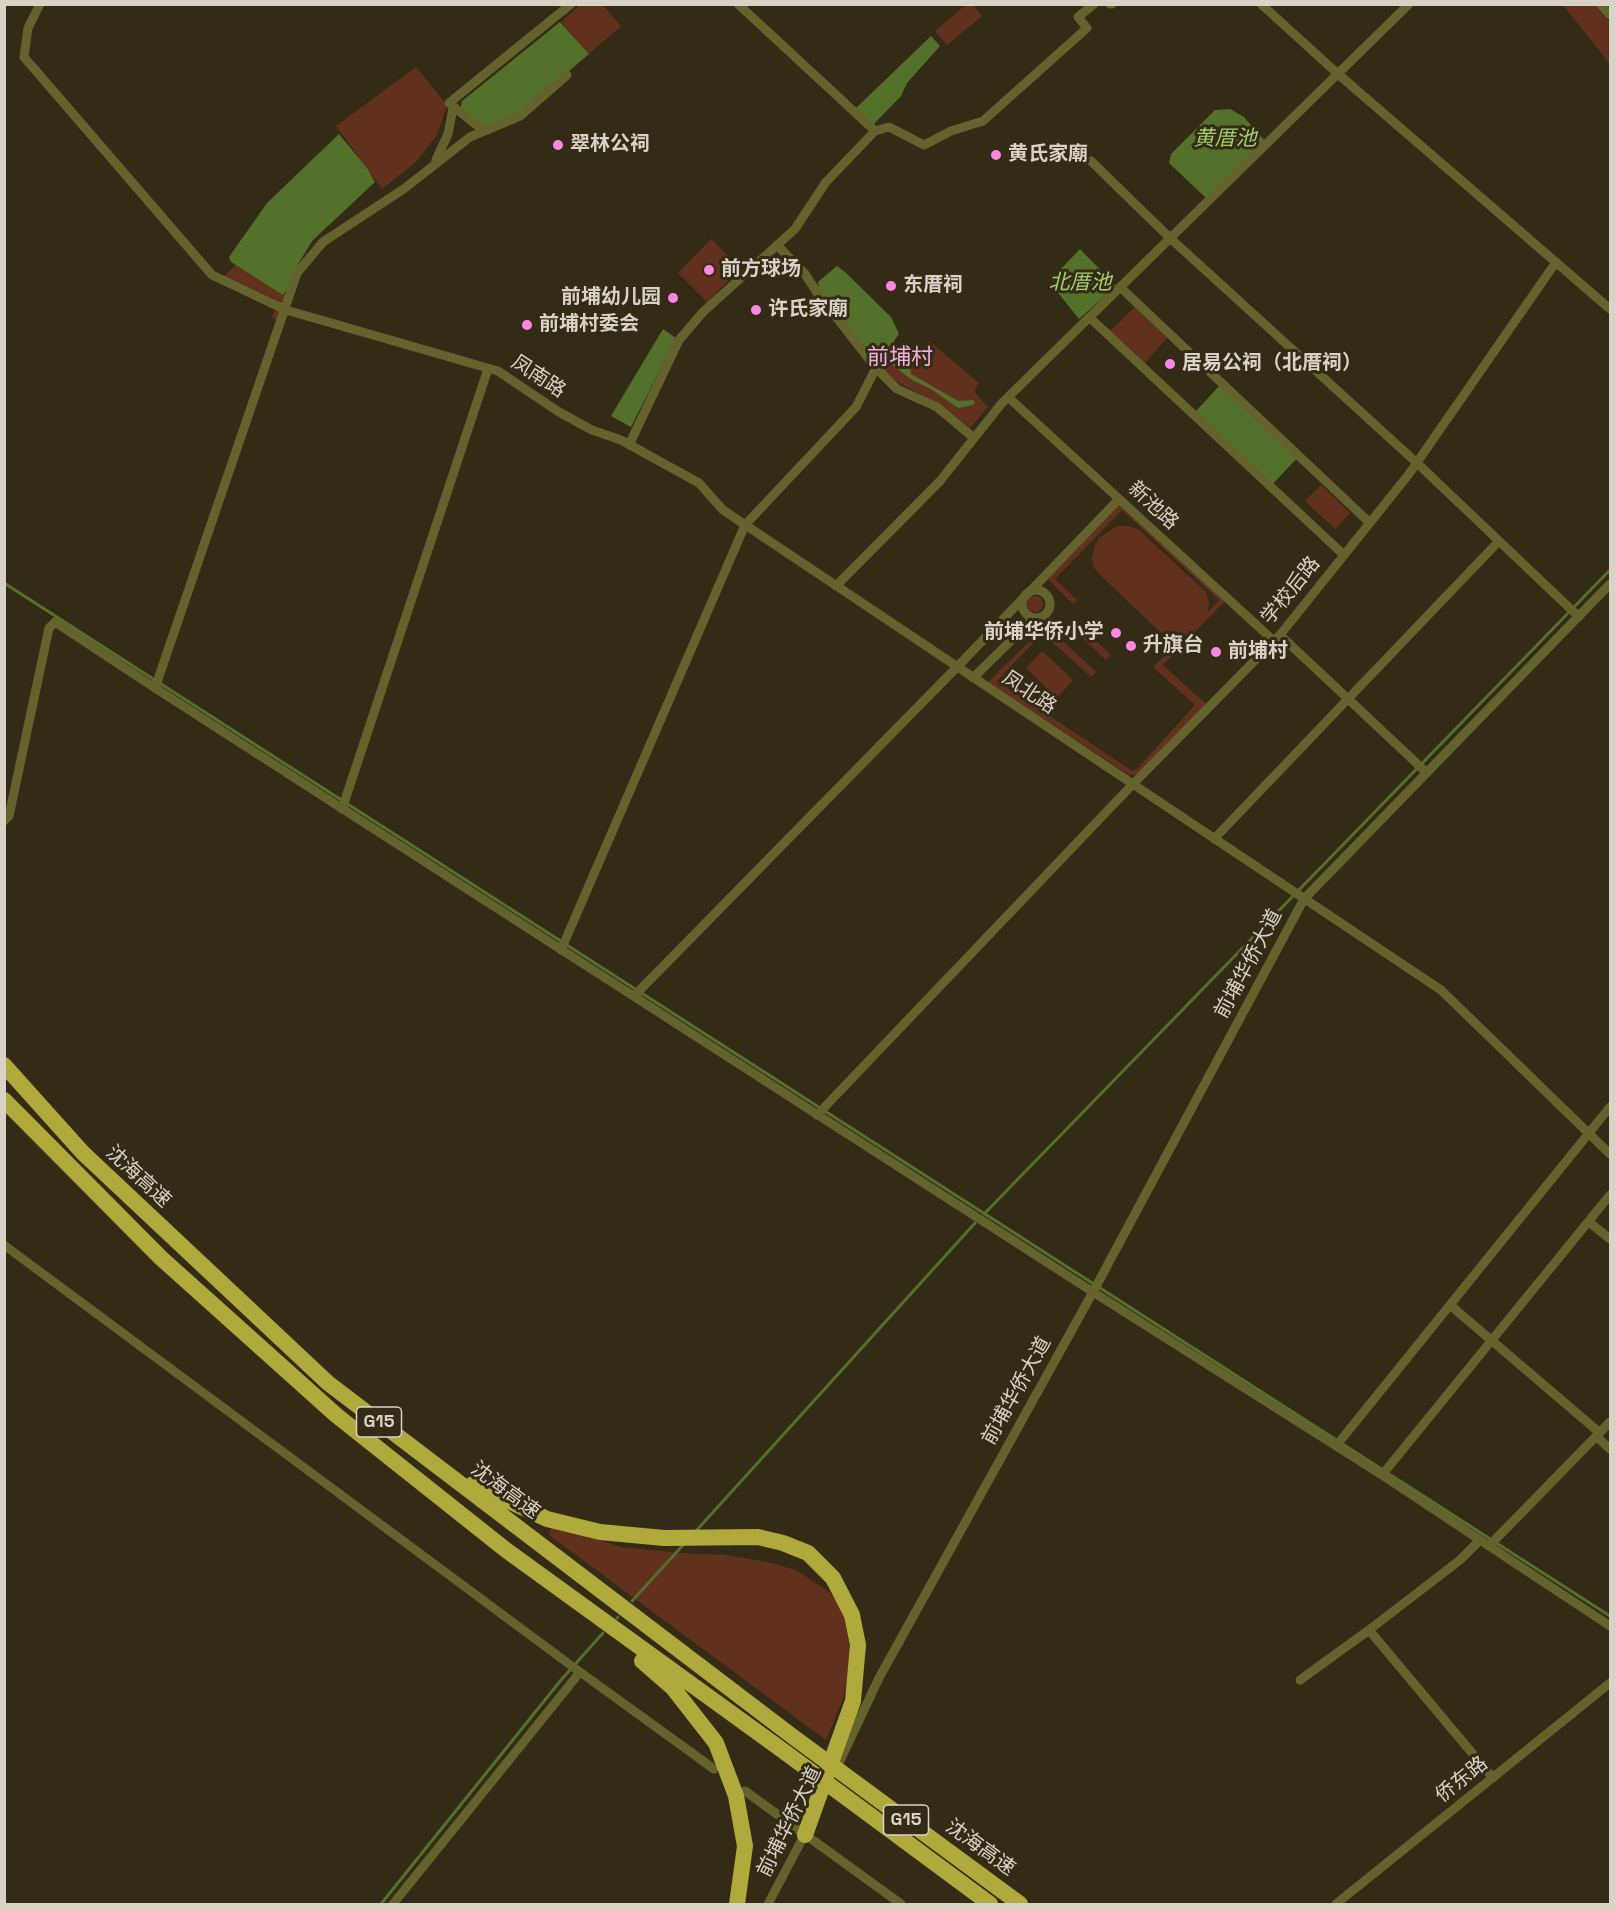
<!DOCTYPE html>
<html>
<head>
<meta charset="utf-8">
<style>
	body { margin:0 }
	#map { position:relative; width:1615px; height:1909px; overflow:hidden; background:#342b17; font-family:"Space Grotesk",sans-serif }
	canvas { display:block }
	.frame { position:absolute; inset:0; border:6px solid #d9d3c7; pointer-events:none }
</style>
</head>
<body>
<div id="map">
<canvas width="1615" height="1909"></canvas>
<div class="frame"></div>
</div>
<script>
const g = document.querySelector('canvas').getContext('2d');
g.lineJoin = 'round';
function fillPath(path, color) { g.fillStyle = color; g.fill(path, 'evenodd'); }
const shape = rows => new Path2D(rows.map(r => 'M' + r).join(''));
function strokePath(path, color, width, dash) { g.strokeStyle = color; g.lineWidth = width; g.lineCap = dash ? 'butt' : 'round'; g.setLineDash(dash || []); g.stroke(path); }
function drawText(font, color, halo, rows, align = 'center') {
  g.font = font + ' "Space Grotesk","Noto Sans SC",sans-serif'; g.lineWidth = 6; g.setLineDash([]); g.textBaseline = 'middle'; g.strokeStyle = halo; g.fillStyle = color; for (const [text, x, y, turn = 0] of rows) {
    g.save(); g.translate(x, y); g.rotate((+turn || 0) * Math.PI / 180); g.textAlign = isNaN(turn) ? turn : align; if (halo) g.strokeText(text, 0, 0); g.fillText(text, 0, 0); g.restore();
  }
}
fillPath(shape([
	[967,4,973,5,982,16,947,45,935,31],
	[580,5,603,5,621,26,589,54,561,22],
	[1563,5,1594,5,1610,22,1610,64],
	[416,67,447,105,437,135,416,162,382,189,336,126],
	[711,239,741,268,707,302,678,273],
	[236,265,288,297,281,322,272,318,278,301,224,276],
	[1135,307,1167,338,1144,364,1110,331],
	[929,341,979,383,975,390,975,393,988,407,970,428,947,409,899,383,880,369,894,351,909,365],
	[1321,485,1350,513,1335,529,1305,501],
	[1122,502,1226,600,1163,665,1206,704,1139,773,1134,775,1129,775,988,682,1031,640,1034,642,997,681,1132,771,1137,769,1195,705,1153,667,1185,635,1171,636,1160,632,1097,572,1093,566,1092,558,1095,546,1099,538,1117,526,1128,526,1138,529,1206,592,1209,603,1208,612,1219,600,1122,510,1055,579,1077,600,1073,604,1048,579],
	'1027 604a8 8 0 1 1 16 0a8 8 0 1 1-16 0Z',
	[1072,619,1111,655,1106,660,1068,625],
	[1057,636,1096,672,1091,677,1052,642],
	[1042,651,1073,680,1057,698,1026,668],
	[552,1526,621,1547,679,1553,726,1555,767,1562,796,1570,829,1592,846,1614,851,1664,843,1699,826,1740,549,1535]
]), '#62311e');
fillPath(shape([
	[560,22,589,54,519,114,485,127,460,109,462,101],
	[931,36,940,46,907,83,901,96,872,126,854,110],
	[1230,109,1244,117,1265,141,1206,198,1169,163,1171,154,1215,110],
	[339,134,367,168,375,182,313,240,298,264,291,284,283,295,231,262,229,257,267,203],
	[1080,249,1116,286,1079,319,1059,294,1052,278],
	[837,266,845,272,891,317,899,334,886,352,876,360,870,355,819,289,818,282],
	[663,329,676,338,631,427,611,416],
	[894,351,909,365,911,374,958,401,973,400,975,402,973,405,958,408,931,389,912,380,886,360],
	[1221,384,1298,457,1273,484,1196,411]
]), '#53712a');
strokePath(shape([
	[4,583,1610,1616],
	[984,1214,1610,570],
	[696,1531,975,1223],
	[632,1601,684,1544],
	[617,1618,618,1617],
	[381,1904,561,1680,603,1633]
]), '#53712a', 3);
strokePath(shape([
	[40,4,28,28,24,57,212,275,286,310,498,371,559,412,592,430,621,440,699,483,723,510,1441,990,1610,1154],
	[1110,4,1112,4],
	[1261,4,1338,74,1610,309],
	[1600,4,1610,15],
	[567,75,520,116,470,137,405,188,323,242,297,273,155,688,1093,1292,1382,1475,1610,1626],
	[484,131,449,103,571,4],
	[875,131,889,127,924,145,951,131,983,121,1087,28,1078,17,1094,4],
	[436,160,448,134,453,108],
	[1091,161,1170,238,1417,463,1579,617],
	[777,245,805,274,818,294,876,368,897,389,937,407,974,438],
	[1120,287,1370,523],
	[1089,317,1344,555],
	[1008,397,1274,641],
	[629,445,679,340,703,312,795,229,826,182,875,131,738,4],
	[836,586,940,481,1002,403,1409,4],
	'1022 604a14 14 0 1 1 28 0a14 14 0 1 1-28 0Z',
	[1280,635,1427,773],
	[973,678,1034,618],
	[342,809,488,369],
	[4,821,9,816,49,628,55,622,155,688],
	[1214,839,1499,541],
	[561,950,745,525,856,407,876,368],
	[634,996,957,667,1119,499],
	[817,1115,1133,784,1280,635,1409,474,1556,262],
	[1589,1222,1610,1239],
	[4,1245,569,1664,714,1769],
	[1450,1305,1600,1433],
	[1596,1436,1610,1449],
	[1336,1446,1610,1107],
	[1382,1475,1610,1195],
	[1489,1546,1610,1422],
	[1369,1630,1493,1778],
	[1300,1680,1369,1630,1460,1560,1480,1540],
	[838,1765,879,1678,1093,1292,1304,899,1610,584],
	[745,1791,901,1904],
	[393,1904,580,1672],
	[768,1904,806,1832],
	[1336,1904,1610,1683]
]), '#64622d', 9);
strokePath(shape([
	[4,1065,83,1153,328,1383,792,1736,1020,1904],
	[4,1100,161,1258,336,1415,506,1550,782,1750,990,1904],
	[473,1484,547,1519,600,1532,664,1538,758,1537,783,1543,808,1553,833,1578,852,1615,858,1645,853,1701,805,1835],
	[642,1661,673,1688,716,1743,736,1796,745,1846,737,1904]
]), '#afaa3b', 16);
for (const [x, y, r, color] of [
	[558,145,6,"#fd86e2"],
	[996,155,6,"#fd86e2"],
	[709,270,6,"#fd86e2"],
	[891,286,6,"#fd86e2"],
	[673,298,6,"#fd86e2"],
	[756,310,6,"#fd86e2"],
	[527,325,6,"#fd86e2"],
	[1170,364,6,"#fd86e2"],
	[1116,633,6,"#fd86e2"],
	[1131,646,6,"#fd86e2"],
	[1216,652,6,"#fd86e2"]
]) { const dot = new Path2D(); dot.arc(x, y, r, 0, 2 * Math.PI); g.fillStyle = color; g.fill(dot); strokePath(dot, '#342b17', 2); }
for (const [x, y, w] of [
	[379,1422,45],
	[906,1820,45]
]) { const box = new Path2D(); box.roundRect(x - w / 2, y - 15, w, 30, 4.5); g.fillStyle = '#342b17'; g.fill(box); strokePath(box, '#d9d3c7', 1.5); }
drawText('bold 18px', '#d9d3c7', null, [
	["G15",379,1422],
	["G15",906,1820]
]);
drawText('bold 20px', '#d9d3c7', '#342b17', [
	["翠林公祠",570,145],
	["黄氏家廟",1008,155],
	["前方球场",721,270],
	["东厝祠",903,286],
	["前埔幼儿园",661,298,"right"],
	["许氏家廟",768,310],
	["前埔村委会",539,325],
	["居易公祠（北厝祠）",1182,364],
	["前埔华侨小学",1104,633,"right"],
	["升旗台",1143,646],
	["前埔村",1228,652]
], 'left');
drawText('20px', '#d9d3c7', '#342b17', [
	["凤南路",538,377,33],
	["新池路",1153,506,43],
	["学校后路",1291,591,-51],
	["凤北路",1029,693,34],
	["前埔华侨大道",1249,964,-62],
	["沈海高速",138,1177,43],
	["前埔华侨大道",1017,1391,-61],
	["沈海高速",505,1491,37],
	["侨东路",1462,1780,-39],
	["前埔华侨大道",790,1822,-64],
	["沈海高速",980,1848,36]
]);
drawText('italic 21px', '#a4d06f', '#342b17', [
	["黄厝池",1225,139],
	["北厝池",1080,283]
]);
drawText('22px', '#f0adde', '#342b17', [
	["前埔村",900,358]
]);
</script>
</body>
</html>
